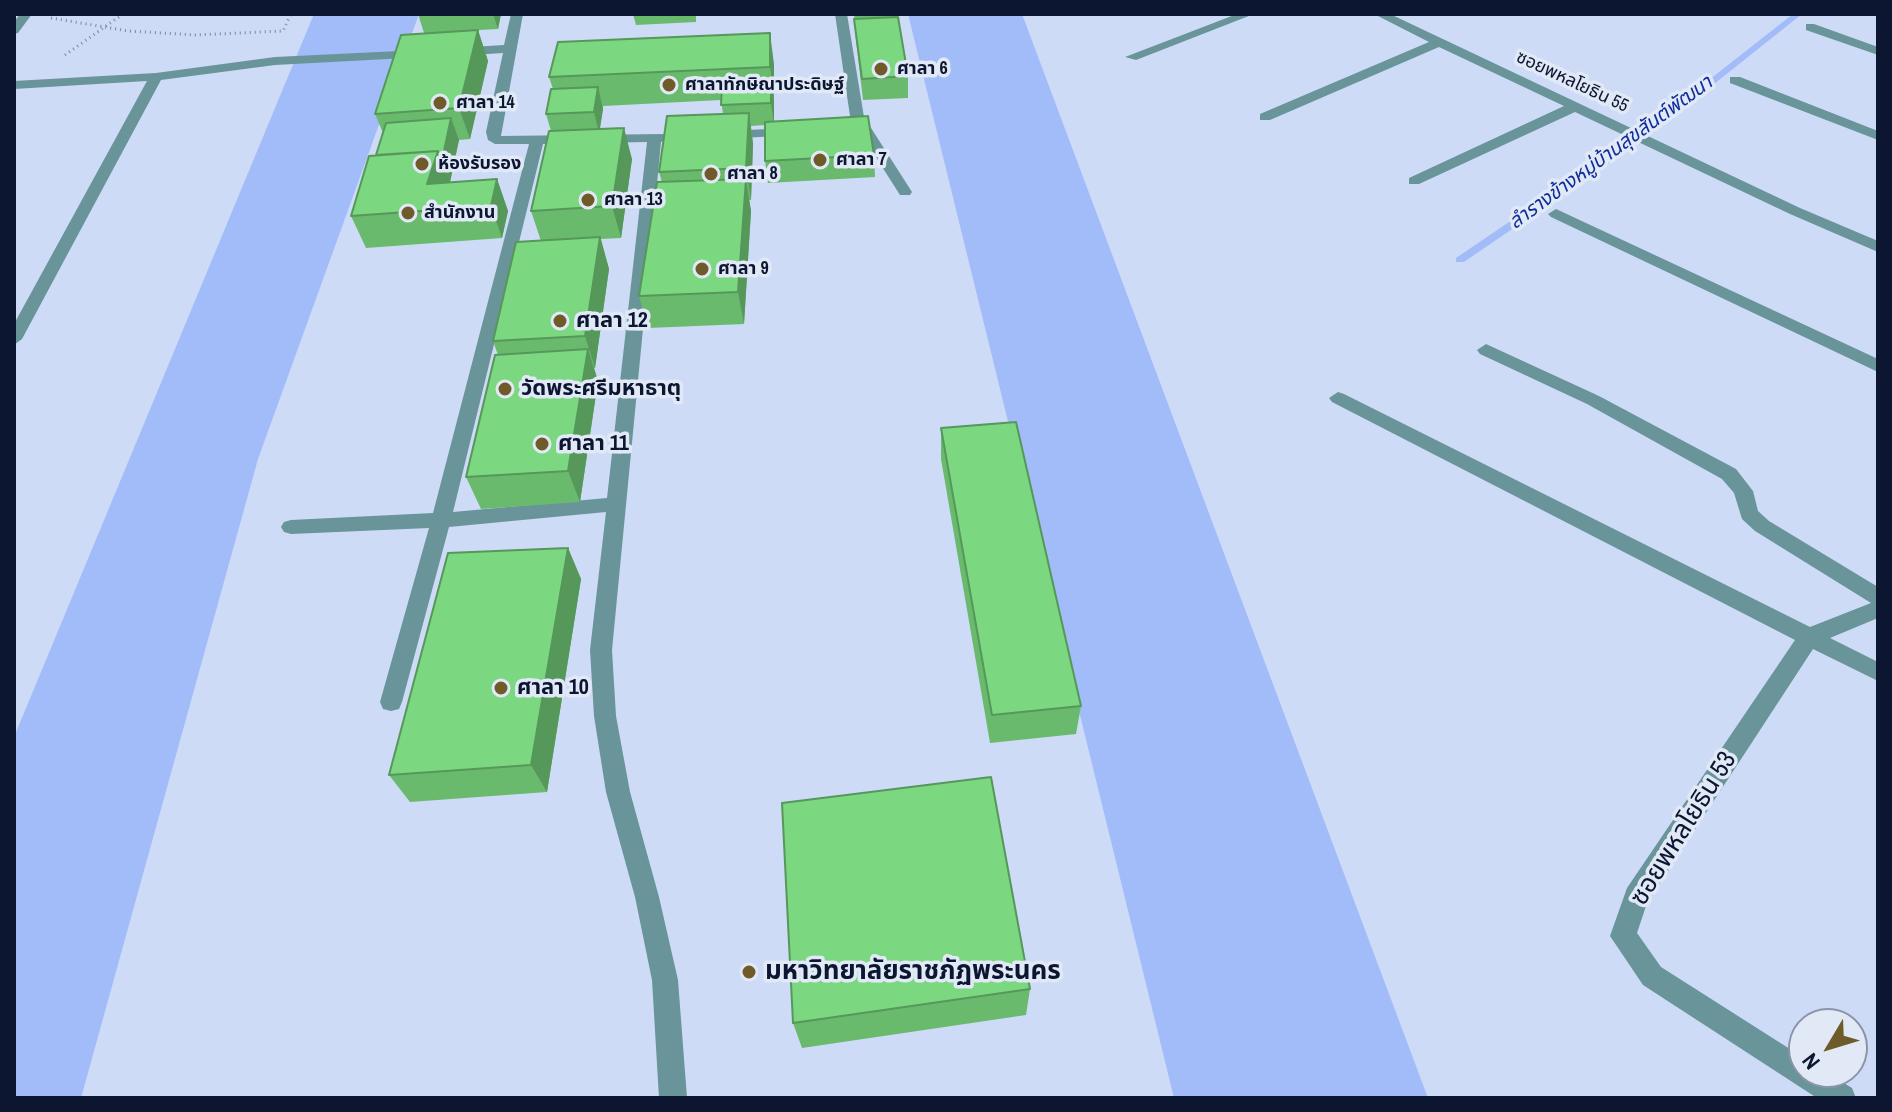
<!DOCTYPE html>
<html>
<head>
<meta charset="utf-8">
<style>
	body { margin:0 }
	#map { position:relative; width:1892px; height:1112px; overflow:hidden; background:#cddbf7; font-family:"Archivo Narrow",sans-serif }
	canvas { display:block }
	.frame { position:absolute; inset:0; border:16px solid #0c1630; pointer-events:none }
	.north { position:absolute; left:1788px; top:1008px; width:80px; height:80px; box-sizing:border-box; background:#e1e8f6; border:2px solid #8c94a7; border-radius:50%; rotate:232deg; font-size:22px; font-weight:700; line-height:32px; text-align:center; color:#0c1630 }
	.north::after { content:''; display:block; margin:auto; width:28px; height:36px; background:#6f5a29; clip-path:polygon(50% 0,100% 100%,50% 72%,0 100%) }
</style>
</head>
<body>
<div id="map">
<canvas width="1892" height="1112"></canvas>
<div class="frame"></div>
<div class="north">N</div>
</div>
<script>
const g = document.querySelector('canvas').getContext('2d');
g.lineJoin = 'round';
function fillPath(path, color) { g.fillStyle = color; g.fill(path, 'evenodd'); }
const shape = rows => new Path2D(rows.map(r => 'M' + r).join(''));
function strokePath(path, color, width, dash) { g.strokeStyle = color; g.lineWidth = width; g.lineCap = dash ? 'butt' : 'round'; g.setLineDash(dash || []); g.stroke(path); }
function drawText(font, color, halo, rows, align = 'center') {
  g.font = font + ' "Archivo Narrow","Noto Sans Thai",sans-serif'; g.lineWidth = 7; g.setLineDash([]); g.textBaseline = 'middle'; g.strokeStyle = halo; g.fillStyle = color; for (const [text, x, y, turn = 0] of rows) {
    g.save(); g.translate(x, y); g.rotate((+turn || 0) * Math.PI / 180); g.textAlign = isNaN(turn) ? turn : align; if (halo) g.strokeText(text, 0, 0); g.fillText(text, 0, 0); g.restore();
  }
}
fillPath(shape([
	[314,14,419,14,258,459,81,1098,14,1098,14,737],
	[908,14,1022,14,1428,1098,1174,1098]
]), '#a1bcf8');
fillPath(shape([
	[1793,14,1802,14,1655,131,1464,262,1456,262,1456,258,1649,127,1793,14]
]), '#a1bcf8');
strokePath(shape([
	[51,18,128,31,196,35,283,31,291,14],
	[65,55,123,14]
]), '#7a87a2', 3, [1, 4]);
fillPath(shape([
	[20,14,32,14,18,33,14,34,14,22,20,14],
	[511,14,523,14,501,136,665,134,672,138,661,142,612,650,616,716,630,792,659,897,678,980,687,1098,659,1098,652,980,635,897,606,792,594,716,590,650,606,512,449,527,402,702,399,709,391,711,383,709,380,702,429,528,291,534,284,532,281,527,284,522,291,520,433,513,529,144,495,144,488,140,486,132,503,53,456,56,450,52,456,48,504,45,511,14],
	[647,142,607,498,453,512,543,144,647,142],
	[835,14,847,14,864,117,912,192,910,195,900,195,856,126,837,132,830,128,850,116,835,14],
	[1237,14,1254,14,1136,60,1125,57,1237,14],
	[1374,14,1390,14,1800,208,1878,241,1878,252,1790,214,1575,112,1419,184,1409,184,1409,178,1564,106,1439,47,1270,120,1260,120,1260,114,1429,42,1374,14],
	[1806,24,1814,24,1878,47,1878,55,1806,30,1806,24],
	[420,50,426,54,425,57,275,65,161,80,22,339,14,345,14,324,147,81,14,89,14,81,156,73,275,57,420,50],
	[1730,77,1740,77,1878,131,1878,140,1730,83,1730,77],
	[789,128,794,129,794,135,725,139,718,135,725,131,789,128],
	[1556,209,1878,359,1878,372,1551,217,1548,214,1556,209],
	[1486,344,1599,396,1736,469,1753,491,1758,511,1769,521,1878,587,1878,618,1830,638,1878,662,1878,681,1813,649,1647,903,1637,933,1661,967,1804,1058,1804,1072,1826,1072,1852,1088,1856,1098,1817,1098,1643,985,1610,936,1627,888,1795,640,1332,402,1329,398,1338,392,1344,394,1810,627,1871,603,1755,531,1742,519,1734,493,1722,479,1587,404,1480,354,1477,350,1486,344]
]), '#699499');
fillPath(shape([
	[418,14,501,14,498,29,424,33],
	[535,14,572,14,535,16],
	[633,14,696,14,696,22,636,25],
	[854,14,897,14,908,76,908,98,863,100,856,40],
	[478,30,488,61,470,139,459,140,450,182,497,179,508,211,502,238,366,248,351,216,376,156,383,133,375,114],
	[774,64,774,121,874,155,875,177,768,183,765,161,765,125,751,126,753,144,751,200,749,200,751,211,744,324,648,328,639,296,662,182,659,172,723,114,721,100,603,106,603,109,600,129,632,159,621,238,601,239,609,269,595,368,594,368,598,381,580,502,481,509,466,477,498,355,493,341,541,241,531,211,551,131,546,114,553,89,549,77],
	[941,428,1081,706,1076,734,990,743,941,459],
	[568,548,581,579,547,792,410,802,389,775],
	[1030,989,1026,1015,802,1048,793,1023]
]), '#6aba6e');
fillPath(shape([
	[493,14,501,14,498,29],
	[478,30,488,61,470,139,459,108],
	[770,33,774,64,774,98,770,67],
	[771,79,774,101,774,125,771,103],
	[598,87,603,109,599,133,594,112],
	[749,113,753,144,751,200,746,168],
	[451,118,459,140,450,182,442,160],
	[624,128,632,159,621,238,612,206],
	[438,151,450,182,427,184],
	[497,179,508,211,502,238,491,206],
	[746,179,751,211,744,324,738,292],
	[600,237,609,269,595,368,585,336],
	[588,349,598,381,580,502,568,471],
	[568,548,581,579,547,792,531,765]
]), '#56975a');
const building = shape([
	[898,17,908,76,862,79,854,19,898,17],
	[478,30,459,108,375,114,401,35,478,30],
	[770,33,770,67,549,77,558,42,770,33],
	[771,79,771,103,721,105,722,82,771,79],
	[598,87,594,112,546,114,551,89,598,87],
	[749,113,746,168,659,172,667,116,749,113],
	[868,116,874,155,765,161,765,122,868,116],
	[451,118,442,160,438,151,376,155,386,123,451,118],
	[624,128,612,206,531,211,549,131,624,128],
	[438,151,427,184,497,179,491,206,351,216,369,156,438,151],
	[746,179,738,292,639,296,657,182,746,179],
	[600,237,585,336,493,341,516,242,600,237],
	[588,349,568,471,466,477,495,355,588,349],
	[1016,422,1081,706,992,715,941,428,1016,422],
	[568,548,531,765,389,775,448,553,568,548],
	[991,777,1030,989,793,1023,782,803,991,777]
]);
fillPath(building, '#7bd880');
strokePath(building, '#56975a', 2);
for (const [x, y, r, color] of [
	[881,69,8,"#6f5a29"],
	[669,85,8,"#6f5a29"],
	[440,103,8,"#6f5a29"],
	[820,160,8,"#6f5a29"],
	[422,164,8,"#6f5a29"],
	[711,174,8,"#6f5a29"],
	[588,200,8,"#6f5a29"],
	[408,213,8,"#6f5a29"],
	[702,269,8,"#6f5a29"],
	[560,321,8,"#6f5a29"],
	[505,389,8,"#6f5a29"],
	[542,444,8,"#6f5a29"],
	[501,688,8,"#6f5a29"],
	[749,972,8,"#6f5a29"]
]) { const dot = new Path2D(); dot.arc(x, y, r, 0, 2 * Math.PI); g.fillStyle = color; g.fill(dot); strokePath(dot, '#e1e8f6', 3); }
drawText('bold 18px', '#0c1630', '#e1e8f6', [
	["ศาลา 6",897,69],
	["ศาลาทักษิณาประดิษฐ์",685,85],
	["ศาลา 14",456,103],
	["ศาลา 7",836,160],
	["ห้องรับรอง",438,164],
	["ศาลา 8",727,174],
	["ศาลา 13",604,200],
	["สำนักงาน",424,213],
	["ศาลา 9",718,269]
], 'left');
drawText('18px', '#0c1630', '#e1e8f6', [
	["ซอยพหลโยธิน 55",1572,82,25]
]);
drawText('italic 20px', '#0f2d9b', '#e1e8f6', [
	["ลำรางข้างหมู่บ้านสุขสันต์พัฒนา",1611,153,-36]
]);
drawText('bold 22px', '#0c1630', '#e1e8f6', [
	["ศาลา 12",576,321],
	["วัดพระศรีมหาธาตุ",521,389],
	["ศาลา 11",558,444],
	["ศาลา 10",517,688]
], 'left');
drawText('26px', '#0c1630', '#e1e8f6', [
	["ซอยพหลโยธิน 53",1684,829,-58]
]);
drawText('bold 26px', '#0c1630', '#e1e8f6', [
	["มหาวิทยาลัยราชภัฏพระนคร",765,972]
], 'left');
</script>
</body>
</html>
